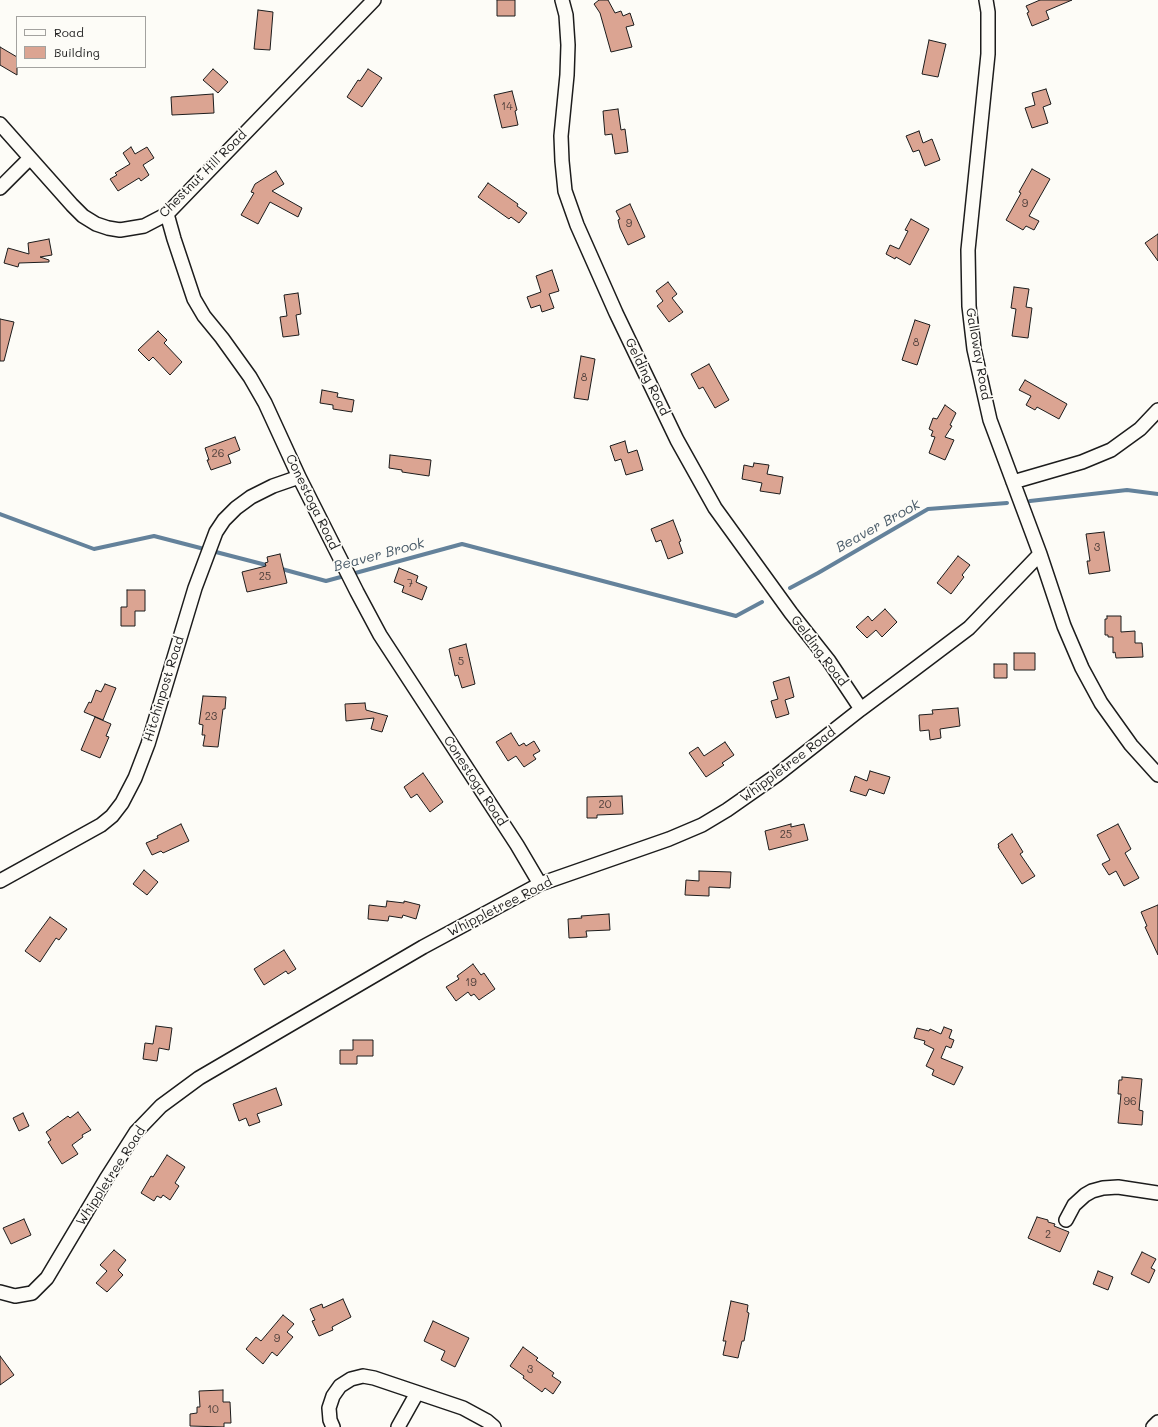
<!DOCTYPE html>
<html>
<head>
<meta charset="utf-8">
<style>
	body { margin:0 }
	#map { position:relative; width:1158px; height:1427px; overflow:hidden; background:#fdfcf7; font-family:Mali,sans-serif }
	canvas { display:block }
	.legend { position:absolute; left:16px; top:16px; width:130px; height:52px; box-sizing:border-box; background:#fdfcf7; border:1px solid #a3a29f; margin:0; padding:5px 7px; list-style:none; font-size:12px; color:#1c1c1c }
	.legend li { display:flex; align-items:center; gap:8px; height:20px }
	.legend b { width:20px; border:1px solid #a3a29f }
</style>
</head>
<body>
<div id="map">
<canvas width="1158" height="1427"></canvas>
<ul class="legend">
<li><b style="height:5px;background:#fdfcf7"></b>Road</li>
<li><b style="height:11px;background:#dba492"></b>Building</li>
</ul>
</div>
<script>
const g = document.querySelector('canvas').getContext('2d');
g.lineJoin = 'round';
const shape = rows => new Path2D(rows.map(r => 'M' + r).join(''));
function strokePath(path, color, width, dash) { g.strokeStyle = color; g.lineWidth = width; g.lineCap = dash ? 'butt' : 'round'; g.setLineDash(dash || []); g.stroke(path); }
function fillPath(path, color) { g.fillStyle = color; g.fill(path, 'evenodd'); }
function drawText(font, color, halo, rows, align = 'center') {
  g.font = font + ' Mali,sans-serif'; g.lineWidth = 3.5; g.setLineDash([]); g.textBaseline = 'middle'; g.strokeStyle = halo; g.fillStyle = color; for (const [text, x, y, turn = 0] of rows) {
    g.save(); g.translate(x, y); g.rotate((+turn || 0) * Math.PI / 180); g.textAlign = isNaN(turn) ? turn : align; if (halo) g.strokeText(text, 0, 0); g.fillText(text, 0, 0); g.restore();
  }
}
strokePath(shape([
	[1030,501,1127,490,1158,494],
	[0,514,94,549,154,536,270,566],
	[278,568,326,581,462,544,736,616,762,602],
	[790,588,818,573,928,509,1007,503]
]), '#64829b', 4);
const building = shape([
	[497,0,515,0,515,16,497,16,497,0],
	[599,0,608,0,615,13,621,11,623,16,630,13,634,25,626,27,632,47,611,52,600,13,594,4,599,0],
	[1040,0,1072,0,1046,11,1049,19,1032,26,1027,13,1029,12,1026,6,1040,0],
	[258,10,273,12,270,50,254,49,258,10],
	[929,40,946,44,938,77,922,74,929,40],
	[0,47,17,57,17,75,0,65,0,47],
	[213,69,228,82,218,93,203,80,213,69],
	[368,69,382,78,362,107,347,97,358,80,360,81,368,69],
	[1046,89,1051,104,1043,107,1048,123,1032,128,1025,108,1035,105,1032,93,1046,89],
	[512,91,517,110,515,111,518,125,502,128,494,95,512,91],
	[213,94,214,113,172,115,171,97,213,94],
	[618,109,621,130,625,129,628,152,615,154,612,134,605,135,603,111,618,109],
	[919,131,923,143,932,139,940,160,925,166,919,150,913,152,906,136,919,131],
	[131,147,135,154,147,147,154,158,143,165,149,175,141,181,139,178,118,191,110,179,117,175,115,173,130,164,123,153,131,147],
	[1032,169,1050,179,1029,216,1039,221,1034,230,1026,226,1023,230,1006,220,1021,193,1019,192,1032,169],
	[276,171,284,184,272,191,302,208,298,217,270,202,258,224,241,215,254,193,251,192,255,184,276,171],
	[488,183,518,204,517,206,527,213,519,223,511,217,509,219,478,197,488,183],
	[630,204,645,237,628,245,620,228,618,220,620,219,616,211,630,204],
	[911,219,929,229,910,265,896,257,895,259,886,254,890,245,899,249,908,231,905,230,911,219],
	[1158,234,1158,261,1145,243,1158,234],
	[49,239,52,255,40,257,49,260,49,262,19,263,18,267,4,263,8,248,29,254,28,243,49,239],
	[552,270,559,291,549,294,554,308,542,312,540,305,531,308,527,297,541,292,536,276,552,270],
	[668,282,677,294,672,298,683,312,669,322,657,306,663,301,656,291,668,282],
	[1014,287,1029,289,1026,307,1032,308,1028,338,1012,336,1016,309,1011,308,1014,287],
	[298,293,301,314,296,315,299,335,283,337,280,317,287,316,284,295,298,293],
	[0,319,14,322,4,361,0,361,0,319],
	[915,320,930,325,917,365,902,360,915,320],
	[158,331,167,340,164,343,182,362,170,375,153,357,149,361,138,350,158,331],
	[581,356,595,359,588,400,574,398,581,356],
	[709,364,729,400,715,408,703,387,699,389,691,374,709,364],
	[1025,380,1067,404,1059,419,1037,407,1035,410,1026,405,1031,396,1019,390,1025,380],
	[322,390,338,393,337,397,354,400,352,412,333,409,333,405,320,403,322,390],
	[945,405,956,413,950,425,952,426,945,437,954,440,945,460,929,453,935,437,931,436,933,431,929,429,933,418,937,419,945,405],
	[235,437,240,450,228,455,231,463,211,470,207,460,209,460,205,448,235,437],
	[625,441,628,453,637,450,643,470,626,475,621,459,615,461,610,446,625,441],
	[390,455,431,460,429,476,402,472,402,470,389,468,390,455],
	[754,463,769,465,767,474,783,477,780,494,760,491,762,483,742,479,744,465,753,467,754,463],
	[673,520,681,541,679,542,683,553,668,559,661,540,656,542,651,529,673,520],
	[1104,532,1110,571,1089,574,1087,561,1090,561,1086,534,1104,532],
	[280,554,287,583,247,592,242,572,266,566,265,563,268,562,267,557,280,554],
	[958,556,970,565,962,575,964,577,951,594,937,583,958,556],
	[399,568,418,576,416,582,427,587,422,600,402,592,404,586,394,582,399,568],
	[127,590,145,590,145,611,135,611,135,626,121,626,121,607,127,607,127,590],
	[885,609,897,622,882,637,876,630,867,638,856,627,868,616,872,621,885,609],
	[1107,616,1121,616,1121,632,1135,631,1135,643,1142,643,1143,657,1116,658,1115,652,1113,653,1113,637,1108,637,1108,635,1105,635,1105,619,1107,619,1107,616],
	[466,644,475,684,462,688,458,675,455,676,449,649,466,644],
	[1014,653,1035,653,1035,670,1014,670,1014,653],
	[994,664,1007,664,1007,678,994,678,994,664],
	[789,677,794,697,785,700,789,714,776,718,771,701,778,699,773,682,789,677],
	[105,684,116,688,103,720,84,712,89,702,91,703,96,690,101,692,105,684],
	[203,696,226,697,225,709,223,709,218,747,203,746,205,735,202,735,203,725,199,724,203,696],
	[365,703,366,710,388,716,387,717,382,732,371,729,374,718,346,721,345,704,365,703],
	[958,708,960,726,940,729,941,738,930,740,929,730,920,731,919,715,933,714,932,710,958,708],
	[95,717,111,724,106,736,109,737,100,758,81,750,95,717],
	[511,733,519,746,524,743,526,746,534,741,540,751,533,755,536,759,524,767,516,756,508,761,496,742,511,733],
	[725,742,734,755,722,763,724,765,706,777,689,753,698,747,704,756,725,742],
	[870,771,890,777,884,794,869,789,866,796,850,791,855,776,867,781,870,771],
	[423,773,443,802,430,812,417,794,411,798,404,787,423,773],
	[622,796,623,814,597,815,597,818,587,818,587,797,622,796],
	[181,824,189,841,163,853,161,851,152,855,146,843,158,838,157,836,181,824],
	[791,824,791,827,804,824,808,840,769,850,765,831,791,824],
	[1118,824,1131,849,1125,853,1139,878,1124,886,1116,871,1109,875,1102,864,1110,860,1097,835,1118,824],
	[1012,834,1023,852,1020,854,1035,876,1022,884,998,847,999,847,998,844,1012,834],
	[144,870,158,882,147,895,133,884,144,870],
	[699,871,731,872,730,888,709,887,709,896,685,895,686,880,699,881,699,871],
	[387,901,404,903,404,901,420,905,416,919,403,915,402,918,389,916,388,921,368,919,369,905,386,907,387,901],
	[1158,905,1158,955,1145,927,1147,926,1141,912,1158,905],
	[609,914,610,930,586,931,587,937,569,938,568,919,582,918,581,916,609,914],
	[50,917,67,929,59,940,56,938,40,962,25,951,50,917],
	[284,950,296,969,288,974,286,971,264,985,254,969,284,950],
	[473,964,481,975,484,973,495,989,479,1000,474,994,471,996,468,992,456,1001,446,987,459,979,457,976,473,964],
	[156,1026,172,1028,169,1050,159,1048,157,1061,143,1059,145,1043,153,1044,156,1026],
	[944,1027,952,1030,949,1038,954,1040,951,1048,946,1046,941,1058,963,1067,954,1085,932,1075,934,1070,926,1066,934,1049,924,1044,925,1041,914,1038,917,1028,929,1031,930,1029,941,1034,944,1027],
	[353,1040,373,1040,373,1056,357,1056,357,1064,340,1064,340,1050,353,1050,353,1040],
	[1122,1077,1142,1079,1139,1110,1143,1111,1142,1125,1118,1123,1121,1094,1118,1094,1119,1080,1122,1080,1122,1077],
	[276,1088,282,1105,257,1114,260,1122,249,1126,246,1118,239,1121,233,1104,276,1088],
	[78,1112,91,1130,82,1135,83,1137,72,1145,78,1154,62,1164,48,1142,51,1140,46,1132,68,1116,70,1118,78,1112],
	[23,1113,29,1126,19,1131,13,1118,23,1113],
	[167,1155,185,1167,175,1183,179,1186,170,1200,163,1195,161,1198,157,1196,154,1201,141,1193,151,1176,153,1177,167,1155],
	[1037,1217,1048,1220,1048,1222,1055,1224,1054,1226,1069,1232,1060,1252,1028,1238,1037,1217],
	[24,1219,31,1235,11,1244,3,1228,24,1219],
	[114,1250,126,1260,118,1270,123,1275,107,1292,96,1283,107,1271,100,1265,114,1250],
	[1142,1252,1156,1259,1151,1268,1155,1270,1149,1283,1131,1274,1142,1252],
	[1098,1271,1113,1277,1108,1290,1093,1284,1098,1271],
	[343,1299,351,1317,332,1327,333,1330,319,1336,312,1321,315,1320,310,1309,322,1304,323,1308,343,1299],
	[731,1301,748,1305,747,1312,749,1313,744,1341,742,1341,738,1358,723,1355,726,1341,723,1341,731,1301],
	[283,1315,294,1324,287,1332,293,1337,277,1356,272,1352,263,1364,246,1349,256,1337,261,1341,283,1315],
	[433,1321,469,1338,455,1367,441,1360,445,1351,424,1341,433,1321],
	[523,1347,538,1358,536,1360,554,1373,552,1376,561,1382,553,1394,545,1388,542,1392,523,1378,524,1376,510,1366,523,1347],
	[0,1356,14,1375,0,1385,0,1356],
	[223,1390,223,1402,230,1402,231,1423,224,1423,224,1427,190,1426,190,1414,197,1413,197,1407,200,1407,199,1391,223,1390]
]);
fillPath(building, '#dba492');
strokePath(building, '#1c1c1c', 1);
const minor = shape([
	[562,0,566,15,568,45,567,75,561,136,562,161,565,191,577,225,616,313,677,440,715,508,791,613,829,661,861,709],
	[986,0,988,12,988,54,968,250,969,306,974,349,990,420,1040,554,1064,626,1082,668,1101,703,1131,745,1158,775],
	[0,124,72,205,83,216,96,224,108,228,120,230,144,226,167,214,374,0],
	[0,188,30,158],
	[167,214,174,239,194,299,204,316,222,338,250,377,265,403,299,477,357,592,380,635,517,845,540,884],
	[1013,482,1082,462,1111,450,1140,429,1158,410],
	[0,881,101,825,112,816,122,803,135,778,148,744,195,588,216,532,224,520,236,508,251,497,273,486,299,477],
	[1066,1220,1074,1205,1085,1195,1092,1191,1103,1188,1118,1187,1158,1193],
	[0,1292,15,1296,32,1293,47,1278,106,1179,136,1132,161,1106,199,1078,423,947,540,884,669,839,702,825,727,810,777,775,861,709,916,668,969,628,1040,554],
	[333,1427,330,1420,329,1408,333,1396,340,1386,351,1379,363,1376,374,1378,463,1408,487,1421,494,1427],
	[398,1427,417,1393],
	[1153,1427,1158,1422]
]);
strokePath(minor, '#1c1c1c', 16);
strokePath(minor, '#fdfcf7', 13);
drawText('11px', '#4c3e3a', null, [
	["14",507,107],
	["9",1025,204],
	["9",629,224],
	["8",916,343],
	["8",584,378],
	["26",218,454],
	["3",1097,548],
	["25",265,577],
	["7",410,584],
	["5",461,662],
	["23",211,717],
	["20",605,805],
	["25",786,835],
	["19",471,983],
	["96",1130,1102],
	["2",1048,1235],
	["9",277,1339],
	["3",530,1370],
	["10",213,1410]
]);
drawText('13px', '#1c1c1c', '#fdfcf7', [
	["Chestnut Hill Road",203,174,-45],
	["Galloway Road",978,354,80],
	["Gelding Road",647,377,64],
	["Conestoga Road",312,502,64],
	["Gelding Road",819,651,53],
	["Hitchinpost Road",164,689,-73],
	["Whippletree Road",788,765,-37],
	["Conestoga Road",475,781,57],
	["Whippletree Road",500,907,-27],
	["Whippletree Road",111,1176,-57]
]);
drawText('italic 14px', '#465866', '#fdfcf7', [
	["Beaver Brook",878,526,-29],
	["Beaver Brook",379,555,-15]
]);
</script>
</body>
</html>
